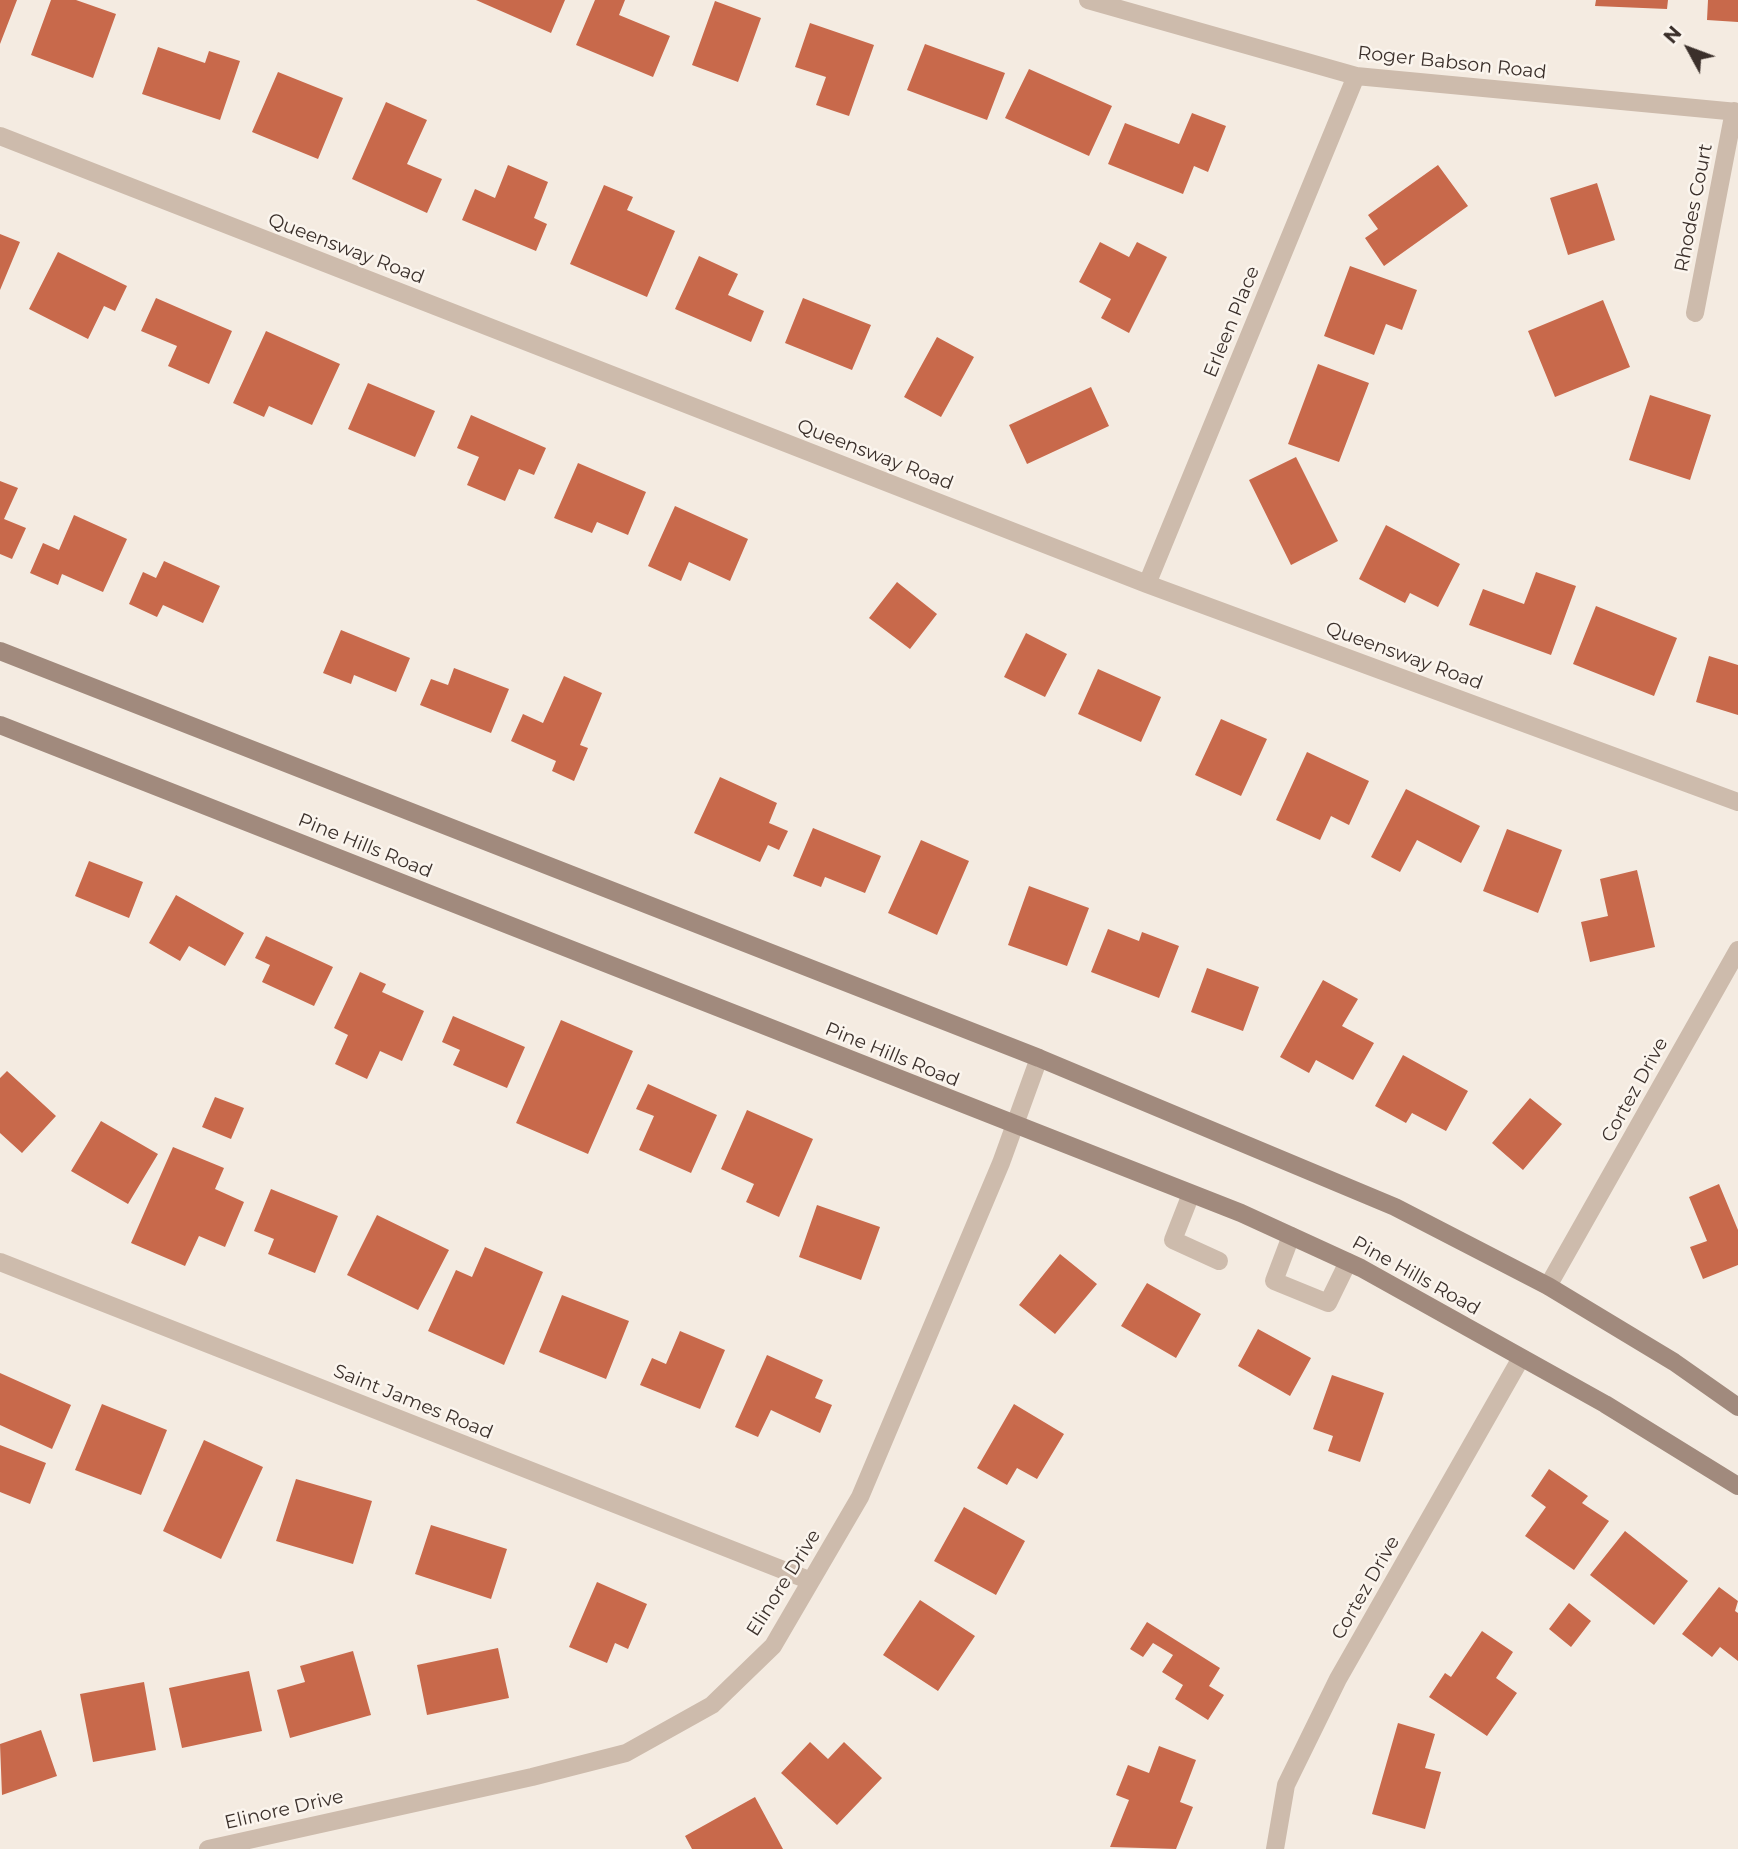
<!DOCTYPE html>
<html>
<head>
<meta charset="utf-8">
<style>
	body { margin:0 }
	#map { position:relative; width:1738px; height:1849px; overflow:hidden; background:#f4ebe1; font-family:Montserrat,sans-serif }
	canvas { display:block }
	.north { position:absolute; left:1654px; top:14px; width:70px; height:70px; -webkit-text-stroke:5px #fbf5ee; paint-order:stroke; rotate:311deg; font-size:19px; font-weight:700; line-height:28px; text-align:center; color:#3b302b }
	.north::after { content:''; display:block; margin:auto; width:24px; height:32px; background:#3b302b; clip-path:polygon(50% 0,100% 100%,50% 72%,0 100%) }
</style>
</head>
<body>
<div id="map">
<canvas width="1738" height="1849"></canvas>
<div class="north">N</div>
</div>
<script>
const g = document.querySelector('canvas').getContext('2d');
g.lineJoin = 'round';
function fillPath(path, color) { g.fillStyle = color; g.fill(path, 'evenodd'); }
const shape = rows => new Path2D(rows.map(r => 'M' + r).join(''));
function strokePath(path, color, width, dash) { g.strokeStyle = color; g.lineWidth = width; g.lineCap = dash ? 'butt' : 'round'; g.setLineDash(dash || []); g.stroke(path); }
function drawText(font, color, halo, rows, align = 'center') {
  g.font = font + ' Montserrat,sans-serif'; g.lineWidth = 5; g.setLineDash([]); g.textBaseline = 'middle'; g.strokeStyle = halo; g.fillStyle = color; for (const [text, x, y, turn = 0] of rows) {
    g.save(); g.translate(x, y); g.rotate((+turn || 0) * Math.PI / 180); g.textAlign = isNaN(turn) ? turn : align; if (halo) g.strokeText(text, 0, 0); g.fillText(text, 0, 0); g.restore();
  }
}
fillPath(shape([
	[0,0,17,0,0,44],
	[51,0,76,0,116,14,93,78,31,55],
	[476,0,565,0,551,33],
	[595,0,625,0,619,15,670,36,653,77,576,45],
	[1596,0,1668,0,1667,9,1595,6],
	[1708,0,1738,0,1738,22,1707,20],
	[715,1,761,18,738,82,692,65],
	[810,23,874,45,849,116,816,105,826,77,795,67],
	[925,44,1005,73,987,120,907,90],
	[158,47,205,63,209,51,240,61,220,120,142,94],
	[1029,69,1112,106,1089,156,1005,118],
	[278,72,343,98,318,159,252,132],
	[386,102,427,120,407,164,442,179,427,213,352,179],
	[1192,113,1226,126,1208,172,1194,166,1183,194,1108,164,1125,123,1179,144],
	[508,165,548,182,534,218,547,224,536,251,462,220,475,189,495,198],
	[1438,165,1468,206,1384,266,1365,238,1378,229,1368,215],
	[1597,183,1615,240,1568,255,1550,198],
	[604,185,633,197,627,210,675,231,647,297,570,264],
	[0,234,20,242,0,290],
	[1100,242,1129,257,1137,242,1167,257,1129,333,1101,318,1111,299,1079,282],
	[58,252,127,286,115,311,104,306,88,339,29,309],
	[699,256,738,274,728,295,764,311,751,342,675,309],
	[1350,266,1417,290,1402,330,1386,324,1374,355,1324,336],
	[156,298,232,331,209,384,168,366,177,346,141,331],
	[803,298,871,325,852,370,785,343],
	[1603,300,1630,367,1555,397,1528,331],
	[266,331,340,364,312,425,269,406,264,417,233,403],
	[937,337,974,357,941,417,904,397],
	[1318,364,1369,383,1339,462,1288,444],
	[368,383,435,411,415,457,348,429],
	[1091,387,1109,426,1027,464,1009,425],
	[1650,395,1711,415,1690,480,1629,460],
	[471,415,546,448,534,475,519,469,505,501,467,485,479,457,457,448],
	[1296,457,1338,541,1291,565,1249,480],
	[578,463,646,492,628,535,597,522,592,533,554,518],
	[0,481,18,488,4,519,26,528,12,559,0,554],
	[675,506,748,539,730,581,689,562,681,581,648,566],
	[74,515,127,539,103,592,62,574,58,585,30,573,43,543,59,550],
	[1386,525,1460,564,1438,607,1410,593,1405,603,1359,579],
	[164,561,220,586,203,623,163,605,157,617,129,604,143,572,156,578],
	[1536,572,1576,586,1551,655,1469,625,1483,589,1524,604],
	[897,582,937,614,910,649,869,618],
	[1596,606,1677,638,1654,696,1573,664],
	[341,630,410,658,396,692,354,675,351,684,323,673],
	[1026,633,1067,654,1045,697,1004,677],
	[1709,656,1738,665,1738,715,1696,702],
	[454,668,509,689,491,733,420,705,431,679,448,685],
	[1098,669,1161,697,1141,742,1078,714],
	[564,676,602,693,580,745,588,748,574,781,552,771,556,761,511,741,523,714,543,723],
	[1221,719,1267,739,1241,796,1195,775],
	[1307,752,1369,781,1349,825,1331,816,1320,840,1276,820],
	[720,777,777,803,769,823,788,831,779,850,768,845,760,862,694,833],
	[1406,789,1480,826,1461,863,1417,840,1400,872,1371,857],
	[813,828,881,856,865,893,825,877,821,887,793,876],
	[1507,829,1562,850,1538,913,1483,891],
	[921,840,969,861,937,935,888,913],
	[89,861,143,882,129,918,75,896],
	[1637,870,1655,947,1590,962,1581,922,1608,916,1600,879],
	[1029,886,1089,908,1067,966,1008,945],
	[176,895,244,933,225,966,189,946,180,961,149,943],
	[1108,929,1139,941,1142,932,1179,946,1159,998,1091,972],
	[266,936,333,967,314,1006,262,982,270,965,255,958],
	[1207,968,1259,987,1243,1031,1191,1012],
	[360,972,386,984,382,992,424,1011,402,1061,380,1051,367,1079,335,1064,348,1035,334,1028],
	[1323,980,1358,999,1342,1026,1374,1043,1353,1080,1316,1060,1309,1073,1280,1057],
	[453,1016,525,1047,507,1088,453,1065,460,1050,442,1042],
	[561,1020,633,1051,588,1154,516,1123],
	[1403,1055,1468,1091,1446,1131,1412,1113,1406,1123,1375,1106],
	[7,1071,56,1116,22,1153,0,1133,0,1078],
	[648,1084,717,1115,691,1173,639,1150,654,1116,636,1109],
	[215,1097,244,1108,231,1139,202,1127],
	[1530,1098,1562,1124,1523,1170,1492,1143],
	[747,1110,813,1139,779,1217,746,1202,754,1184,721,1169],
	[101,1121,158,1154,128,1204,71,1171],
	[173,1147,224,1168,215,1189,244,1202,225,1247,199,1236,185,1266,131,1243],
	[1719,1184,1738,1230,1738,1265,1703,1279,1690,1247,1707,1241,1689,1197],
	[271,1189,338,1216,315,1273,268,1254,274,1239,254,1231],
	[817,1205,880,1227,861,1280,799,1257],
	[377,1215,449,1250,418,1310,347,1275],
	[485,1247,543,1272,504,1365,428,1331,456,1270,472,1277],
	[1060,1254,1097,1284,1055,1334,1019,1305],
	[1147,1283,1201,1314,1176,1358,1121,1326],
	[562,1295,629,1321,606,1379,539,1352],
	[1258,1329,1311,1358,1290,1396,1238,1366],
	[680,1331,725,1350,700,1409,640,1385,652,1358,666,1364],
	[767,1355,823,1380,815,1398,832,1405,820,1433,771,1410,758,1437,735,1427],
	[0,1373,71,1405,52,1449,0,1425],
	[1332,1375,1384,1393,1360,1462,1328,1451,1333,1436,1313,1429],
	[102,1404,167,1430,141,1495,75,1470],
	[1014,1404,1064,1434,1037,1479,1017,1468,1007,1485,977,1468],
	[204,1440,263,1467,221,1559,163,1531],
	[0,1445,46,1463,30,1504,0,1492],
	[1549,1469,1588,1496,1582,1503,1609,1521,1574,1570,1525,1536,1546,1507,1531,1496],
	[296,1479,372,1501,353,1564,276,1541],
	[964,1507,1025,1541,996,1595,934,1561],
	[431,1525,507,1549,491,1599,415,1574],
	[1625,1531,1688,1581,1654,1625,1590,1575],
	[597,1582,647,1604,628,1649,615,1643,607,1663,569,1647],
	[1719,1587,1738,1601,1735,1611,1738,1613,1738,1661,1720,1647,1712,1657,1682,1634],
	[920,1600,975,1636,938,1691,883,1655],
	[1569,1603,1591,1621,1571,1647,1549,1629],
	[1147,1622,1220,1668,1209,1686,1224,1695,1208,1720,1175,1699,1183,1685,1162,1672,1173,1655,1153,1643,1143,1657,1130,1649],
	[1482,1631,1513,1652,1496,1678,1517,1693,1487,1736,1429,1697,1445,1673,1451,1677],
	[498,1648,509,1698,427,1715,417,1665],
	[353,1651,371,1715,290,1738,277,1690,305,1682,300,1666],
	[249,1671,262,1731,182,1748,169,1688],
	[144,1682,156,1750,93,1762,80,1694],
	[1398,1723,1435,1734,1425,1768,1441,1772,1425,1829,1372,1814],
	[41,1730,57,1776,2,1795,0,1744],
	[810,1742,828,1759,844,1742,882,1778,837,1825,781,1773],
	[1159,1746,1196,1760,1180,1802,1193,1807,1176,1849,1110,1847,1129,1800,1116,1795,1128,1765,1149,1773],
	[755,1797,783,1849,692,1849,685,1836]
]), '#c8694b');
strokePath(shape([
	[1191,1194,1173,1240,1219,1261],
	[1291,1236,1274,1281,1328,1303,1348,1262]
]), '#cdbbac', 18);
strokePath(shape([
	[1088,0,1356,76,1738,112],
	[0,136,1147,584,1738,802],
	[1695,313,1734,111],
	[1147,584,1356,76],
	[0,1262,811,1581],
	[1548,1286,1738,950],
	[208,1849,532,1777,626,1753,712,1705,773,1646,860,1497,1001,1163,1039,1058],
	[1275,1849,1286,1785,1338,1679,1521,1358]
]), '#cdbbac', 18);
strokePath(shape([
	[0,651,1039,1058,1395,1207,1548,1286,1674,1362,1738,1407],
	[0,725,1241,1213,1361,1268,1605,1404,1738,1486]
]), '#a18a7d', 18);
drawText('19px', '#3b302b', '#fbf5ee', [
	["Roger Babson Road",1452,63,6],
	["Rhodes Court",1694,208,-79],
	["Queensway Road",346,249,21],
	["Erleen Place",1232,322,-68],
	["Queensway Road",875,455,21],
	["Queensway Road",1404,656,20],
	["Pine Hills Road",365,846,22],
	["Pine Hills Road",892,1055,22],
	["Cortez Drive",1635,1090,-61],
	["Pine Hills Road",1416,1276,29],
	["Saint James Road",413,1402,22],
	["Elinore Drive",784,1583,-58],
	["Cortez Drive",1366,1588,-60],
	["Elinore Drive",284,1810,-13]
]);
</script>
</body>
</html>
